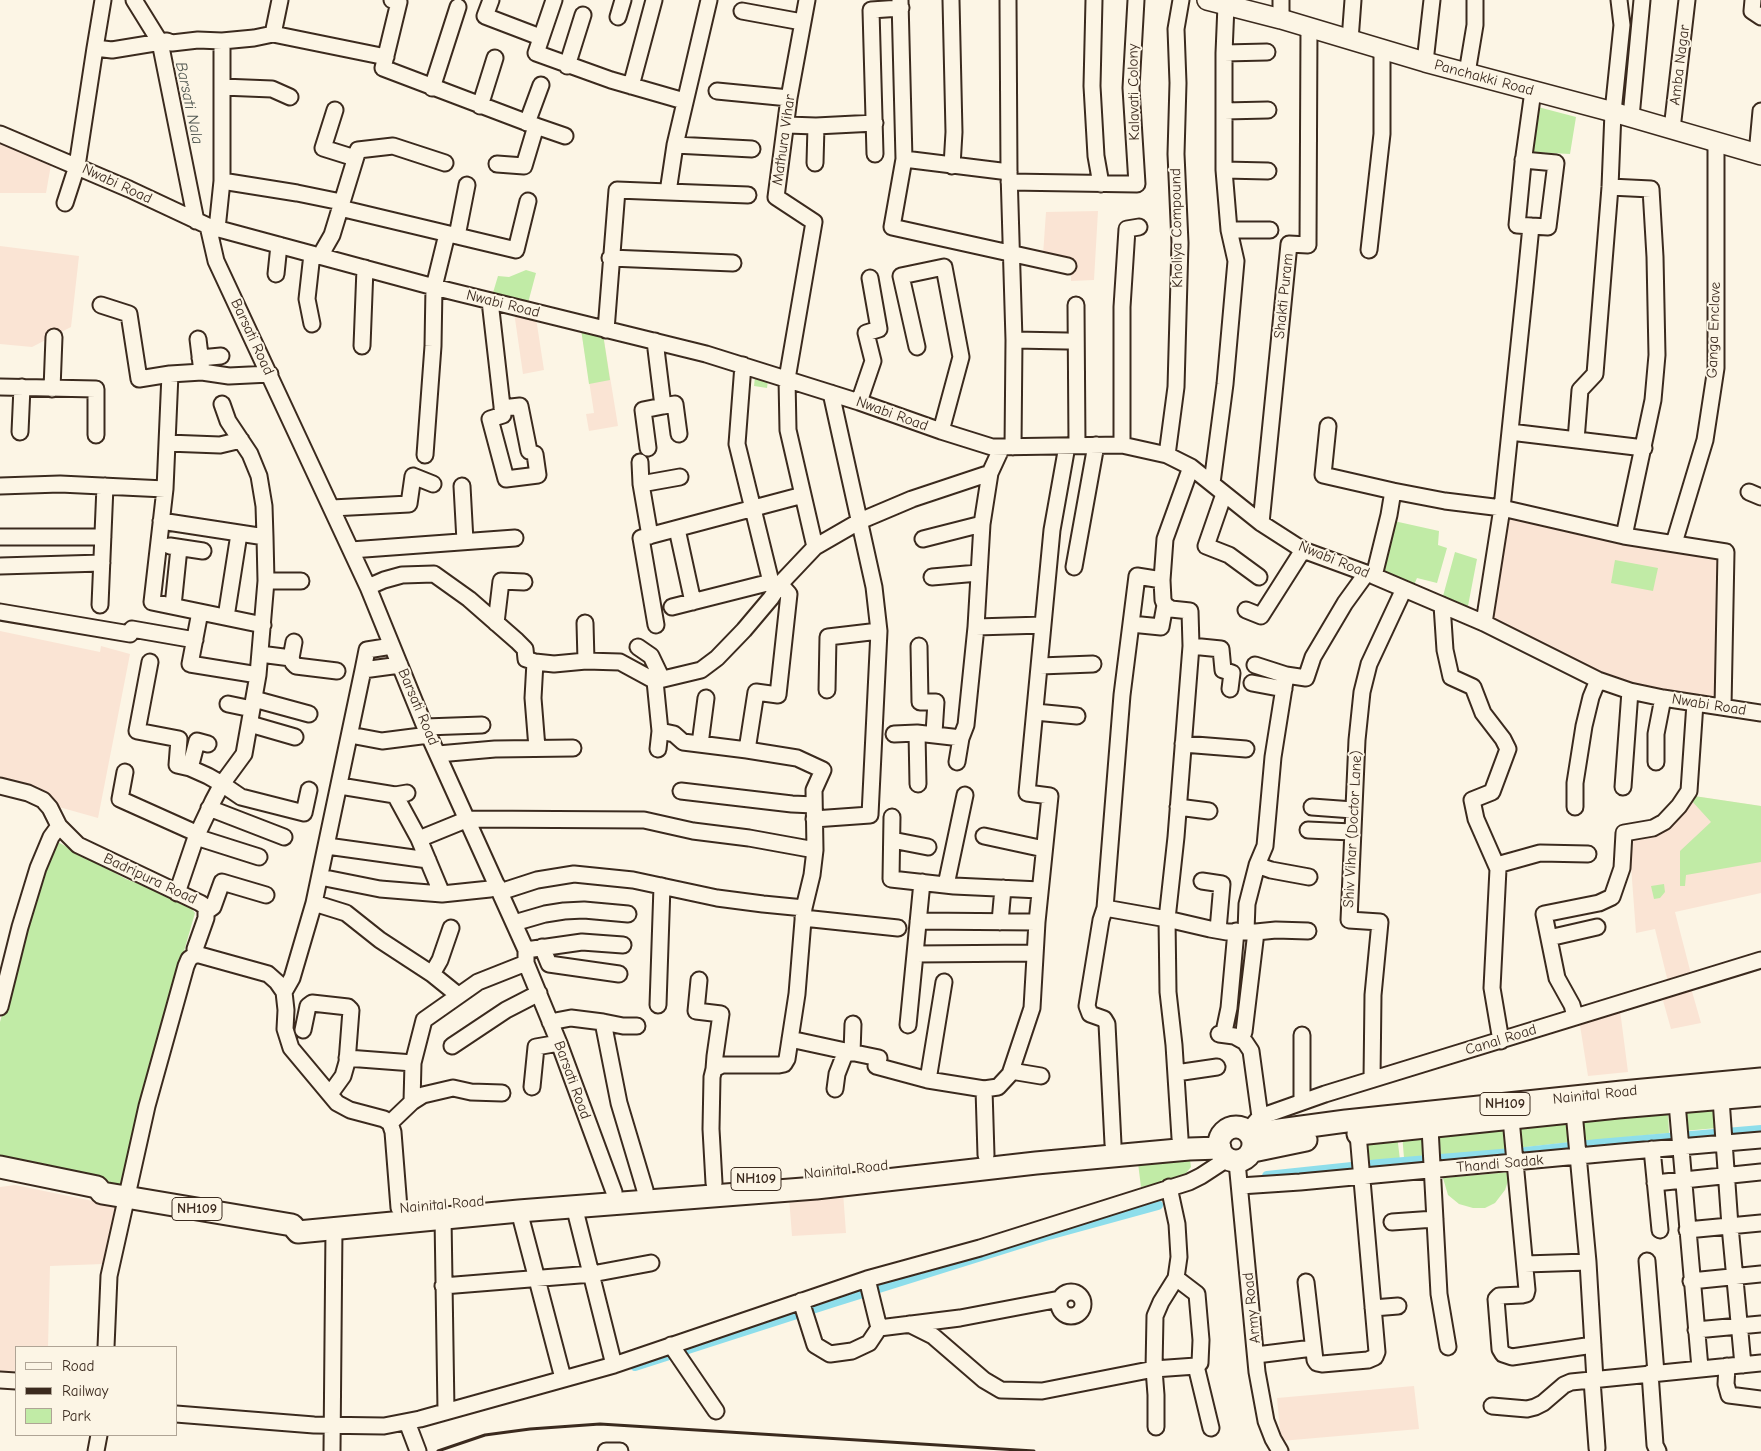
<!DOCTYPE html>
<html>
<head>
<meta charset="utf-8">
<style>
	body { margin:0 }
	#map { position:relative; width:1761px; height:1451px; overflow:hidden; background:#fcf5e5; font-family:"Comic Neue",sans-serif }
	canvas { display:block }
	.legend { position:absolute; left:15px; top:1346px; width:162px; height:90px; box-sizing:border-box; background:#fcf5e5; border:1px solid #afa495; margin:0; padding:6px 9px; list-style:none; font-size:15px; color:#3b2a1e }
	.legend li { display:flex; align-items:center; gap:10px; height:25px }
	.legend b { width:25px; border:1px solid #afa495 }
</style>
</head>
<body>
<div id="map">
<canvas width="1761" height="1451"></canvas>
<ul class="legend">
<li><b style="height:6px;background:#fcf5e5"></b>Road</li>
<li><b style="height:6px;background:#3b2a1e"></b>Railway</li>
<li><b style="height:14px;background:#c1eba6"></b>Park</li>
</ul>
</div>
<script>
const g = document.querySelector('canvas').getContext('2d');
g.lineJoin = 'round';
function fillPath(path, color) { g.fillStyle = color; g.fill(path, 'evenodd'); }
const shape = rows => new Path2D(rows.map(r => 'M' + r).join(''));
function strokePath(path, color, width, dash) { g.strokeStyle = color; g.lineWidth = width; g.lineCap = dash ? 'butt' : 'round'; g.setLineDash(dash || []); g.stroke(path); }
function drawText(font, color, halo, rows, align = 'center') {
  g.font = font + ' "Comic Neue",sans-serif'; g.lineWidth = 4; g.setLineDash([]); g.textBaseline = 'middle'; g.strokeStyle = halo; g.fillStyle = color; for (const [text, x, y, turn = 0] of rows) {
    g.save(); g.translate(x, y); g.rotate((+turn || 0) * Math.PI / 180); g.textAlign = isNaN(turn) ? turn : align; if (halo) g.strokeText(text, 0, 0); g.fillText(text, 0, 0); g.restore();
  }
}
fillPath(shape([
	[0,139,52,159,46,193,0,193],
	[1098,211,1094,280,1071,281,1071,264,1043,255,1046,212],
	[0,246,79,256,71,327,32,347,0,344],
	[514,312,536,318,544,370,523,374],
	[581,329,603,334,618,426,589,431,586,414,594,413],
	[1506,513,1724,555,1717,699,1655,690,1611,676,1488,619],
	[0,631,100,652,101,646,130,654,98,818,59,807,50,798,0,780],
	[1694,796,1761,806,1761,893,1675,912,1691,974,1668,982,1655,929,1636,933,1629,839,1658,835],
	[1691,988,1701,1023,1671,1029,1662,997],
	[1620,1010,1628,1072,1588,1076,1579,1019],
	[15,1185,117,1206,103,1264,50,1266,48,1347,16,1347,16,1371,0,1372,0,1187],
	[843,1192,846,1233,792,1236,789,1197],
	[1414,1386,1419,1429,1281,1441,1277,1398]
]), '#fae4d4');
fillPath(shape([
	[1538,107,1576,117,1570,154,1532,152],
	[526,270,536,273,528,303,492,296,498,276,509,277],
	[581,329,603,334,610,380,589,384],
	[755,377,768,380,767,388,754,386],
	[1394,521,1439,531,1438,545,1447,548,1437,583,1417,578,1414,585,1382,570],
	[1455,552,1477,559,1468,606,1443,596],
	[1615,560,1658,568,1653,591,1611,583],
	[1694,796,1761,806,1761,862,1686,875,1685,886,1680,886,1680,851,1711,822,1690,799],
	[56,841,126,879,187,903,195,913,161,1031,124,1186,0,1160,0,1022,28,920],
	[1664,884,1665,892,1660,898,1654,899,1651,886],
	[1715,1107,1717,1128,1683,1131,1681,1110],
	[1668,1111,1669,1133,1585,1141,1583,1118],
	[1570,1118,1572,1142,1517,1148,1515,1124],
	[1502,1125,1505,1150,1441,1156,1439,1132],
	[1427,1131,1429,1157,1404,1158,1402,1134],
	[1397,1135,1400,1160,1364,1163,1361,1138],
	[1190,1159,1191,1167,1182,1178,1141,1187,1138,1163],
	[1511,1172,1505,1190,1495,1203,1485,1208,1473,1208,1459,1204,1448,1195,1443,1178]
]), '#c1eba6');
strokePath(shape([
	[1267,1176,1380,1164,1525,1152,1598,1144,1761,1130],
	[635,1366,834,1302,1045,1236,1158,1205]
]), '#8edeeb', 10);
const minor = shape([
	[134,0,160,42,196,221],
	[392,0,399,2,383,68,536,126,524,166,497,164],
	[491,0,485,16,540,37],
	[554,0,536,53,611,80,684,101],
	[807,0,789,98,776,197,814,222,787,379,788,430,815,547],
	[900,0,904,159,892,227,1068,266],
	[951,0,954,132,952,166],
	[1008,0,1009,172,1014,340,1013,447],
	[1094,0,1092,86,1096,156,1101,184],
	[1281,0,1281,19],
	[1753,0,1752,11,1761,17],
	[742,11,802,22],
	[618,17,623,0],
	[273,34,386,57],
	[1350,40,1353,0],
	[95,48,103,0],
	[1224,53,1267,52],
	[1425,62,1432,0],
	[567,66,583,15],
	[1467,73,1475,25,1475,0],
	[631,86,654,0],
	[222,87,272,89,290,97],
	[432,88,458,7],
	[717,91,789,98],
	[480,106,495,58],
	[335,110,323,148,355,158],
	[1224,111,1268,110],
	[1631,117,1642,0],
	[527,123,541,85],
	[787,125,816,126,875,123],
	[536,126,565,136],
	[1672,129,1687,0],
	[0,134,129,189,208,226,434,287,706,354,859,402,941,431,992,447,1122,445,1167,455,1191,467,1261,523,1303,550,1374,576,1484,623,1598,680,1630,691,1663,698,1761,713],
	[675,145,752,149],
	[875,154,871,10,901,8],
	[1757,154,1761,111],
	[904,159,1009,172],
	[1523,160,1556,163,1548,227,1531,226],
	[815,163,816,126],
	[1224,170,1268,171],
	[222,181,222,41],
	[1009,182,1137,184,1131,88,1136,0],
	[1610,187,1651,189,1655,257,1657,355,1653,400,1624,536],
	[668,192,748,195],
	[65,203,77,166,95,48,112,50,167,41,172,43,198,40,222,41,254,38,273,34,280,0],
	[340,208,516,250,528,201],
	[208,226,216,261,368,587,425,727,526,950,526,963,559,1043,614,1192],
	[217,229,222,181,297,193,341,202],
	[1229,230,1270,230],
	[457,236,467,185],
	[1369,250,1382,134,1382,49],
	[320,256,332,235,358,150,393,146,445,163],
	[610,258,733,263],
	[276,274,279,245],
	[490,301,503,415,490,419,506,479,538,475,535,454],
	[101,305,129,314,139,379,170,374],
	[1076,305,1077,445],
	[312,324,307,299,312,254],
	[606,330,617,190,668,192,675,145,709,0],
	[198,339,202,372],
	[1014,340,1067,341],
	[655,341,663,406,675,404,679,434],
	[362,346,365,268],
	[917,347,901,276,944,267,961,357,941,431],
	[200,358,221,356],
	[743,365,737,444,771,582],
	[0,387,96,389,96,435],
	[52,389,54,337],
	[859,402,873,361,866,333,879,329,870,278],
	[502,408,520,406,529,451],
	[1328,426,1323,475,1393,491,1389,515,1374,576],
	[20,432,22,387],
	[1510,432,1644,448],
	[1576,440,1580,390,1595,374,1610,187,1613,112,1622,25,1619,0],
	[167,443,220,445,241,440],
	[1122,445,1122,307,1127,229,1139,227],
	[648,448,643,410,663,406],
	[425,455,433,346,434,287,447,234],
	[1167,455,1176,387,1180,243,1176,154,1178,83,1176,29,1181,0],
	[640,462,641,484,650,536],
	[1212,483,1225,384,1236,261,1229,230,1224,170,1224,53,1226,5],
	[641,484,680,477],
	[0,486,60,484,165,489,170,374,202,372,229,376,270,374],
	[462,486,465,541],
	[165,489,152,602,263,625],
	[1393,491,1445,501,1502,508,1624,536,1726,552,1723,707],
	[1749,492,1761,497],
	[1224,494,1206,546,1229,555,1259,577],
	[332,508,409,504,413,476,433,484],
	[161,521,265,537,264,506,259,476,250,454,228,421,222,404],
	[1261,523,1289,244,1308,245,1309,27],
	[677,529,693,602],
	[0,537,103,537],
	[265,537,266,581],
	[923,539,982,524],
	[1674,543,1705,440,1716,368,1716,142],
	[170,546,203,551],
	[351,550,515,538],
	[0,566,102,563],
	[1074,567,1096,445],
	[932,577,978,573],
	[1162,580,1137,576,1122,695,1105,908,1167,919,1210,929,1227,932,1256,932,1244,1032],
	[368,587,384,580,402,575,434,574,469,599,517,641,525,649,526,659,535,662,554,664,586,661,620,662,655,681,701,670,717,658,744,630,771,598,780,584,815,547,860,521,912,499,990,473],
	[100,605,105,486],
	[1442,605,1445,650,1451,677,1473,687,1483,713,1503,739,1508,749,1492,792,1472,800,1476,819,1498,869,1492,988,1501,1041],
	[173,606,179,548],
	[672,607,771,582,780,584,789,594,778,695,756,692,747,750],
	[1246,610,1261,616,1303,550],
	[0,612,130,634,132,629,195,640],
	[200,612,190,664,258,675],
	[226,617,239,534],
	[496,623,501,581,524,582],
	[585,623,586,661],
	[1484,623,1502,508,1525,287,1531,226,1517,225,1523,163,1533,91],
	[1131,624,1161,627,1165,605],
	[656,625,641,538,803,495],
	[976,627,1043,625],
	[919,646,920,702,936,702,934,733],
	[1191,646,1221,649,1223,670,1232,673,1230,689],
	[638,647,651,656,662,679],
	[260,654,291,658,293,663,296,666,337,671],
	[291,658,294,642],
	[150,662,137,731,179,739,177,765,190,768,208,776,222,784,241,797,304,813,309,790],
	[535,662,533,698,537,748],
	[1255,665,1286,675],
	[1040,666,1093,664],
	[363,670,367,650,392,646],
	[655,681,660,731,658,749],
	[1252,683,1284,689],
	[827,690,828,637,879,631],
	[254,699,309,714],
	[228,704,252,709],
	[1035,712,1077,716],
	[250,724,295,737],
	[425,727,482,725],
	[660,731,674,734,683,742,747,750,797,758,823,770,814,790,815,850,812,875,804,908,797,994,787,1059,784,1064,779,1065,722,1065,714,1069,712,1077,711,1129,714,1183],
	[894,734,917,733],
	[350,735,382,741,429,735],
	[700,744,706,698],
	[1183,744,1246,749],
	[438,754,495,749,573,748],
	[957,762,961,738],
	[1656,762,1656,734,1663,698],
	[190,768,197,741,208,744],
	[125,772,120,799,198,834],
	[918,784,917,733,961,738,966,725,976,627,982,524,990,473,1002,447],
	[0,786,28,793,43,800,50,808,59,826,78,845,200,903,206,907,206,918,195,949,196,954,268,974,277,982,284,992,286,1010,285,1029,291,1048,337,1103,350,1110,384,1119,390,1123,393,1132,399,1208],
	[340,786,395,795,407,793],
	[1623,787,1630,691],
	[681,791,792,804,814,805],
	[395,795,419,839,442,894,490,889,497,885],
	[1178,807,1209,811],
	[1312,807,1353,810],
	[1575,807,1575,783,1584,726,1591,697,1598,680],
	[209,808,284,837],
	[892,817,891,879,954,886,1040,890],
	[814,819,870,815,879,631,874,587,831,393],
	[1308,830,1352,832],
	[984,836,1044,849],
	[196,837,259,857],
	[419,839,468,819,644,820,693,831,749,838,815,850],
	[892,840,928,847],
	[327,846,428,860],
	[1257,865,1271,870,1309,877],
	[1497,865,1540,853,1588,854],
	[320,877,380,889,442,894],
	[1202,881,1222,884,1218,930],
	[922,882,915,954,1035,953],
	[946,885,965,795],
	[500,892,537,880,574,874,633,880,717,898,763,904,804,908],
	[177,893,196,837,213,801,222,784,244,754,258,675,266,581,301,581],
	[314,903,346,913,380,940,432,974,458,995],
	[1105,908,1101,920,1087,1006,1090,1014,1104,1019,1107,1024,1113,1144],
	[206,912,213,907,222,882,266,895],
	[803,918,898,928],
	[918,921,1037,922],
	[1000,922,1003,888],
	[514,923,545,914,564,911,584,910,628,914],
	[1246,931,1247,904,1257,865,1265,846,1273,757,1286,675,1306,678,1313,657,1345,603,1366,574],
	[1256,932,1276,930,1308,931],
	[1549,938,1597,927],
	[542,947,549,964,619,974],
	[526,950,582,942,623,945],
	[432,974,440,960,451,928],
	[699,980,696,1011,721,1014,715,1056,714,1069],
	[284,992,292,978,314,903,363,670,400,665],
	[658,1005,662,886],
	[0,1007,20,927,38,868,51,837,59,826],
	[1575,1016,1572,1005,1557,978,1544,914,1599,903,1612,897,1622,868,1624,833,1653,828,1664,822,1679,806,1689,791,1695,703],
	[550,1022,571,1018,603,1022,623,1026,637,1026],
	[603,1022,619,1103,645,1190],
	[908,1025,915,954],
	[1225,1027,1229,1008,1236,931],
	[303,1030,308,1006,312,1003,348,1007,351,1010,347,1062,343,1076,330,1094],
	[1219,1034,1234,1036,1245,1042,1251,1051,1260,1117],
	[1302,1035,1302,1102],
	[790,1039,850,1052],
	[452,1046,506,1010,539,993],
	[852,1053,853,1024],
	[347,1058,413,1063],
	[1011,1071,1041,1076],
	[1176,1073,1217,1067],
	[1372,1079,1373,995,1380,922,1349,920,1357,740,1362,692,1369,664,1404,589],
	[928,1080,944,982],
	[532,1087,536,1047,559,1043],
	[835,1089,837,1074,844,1056,850,1052,879,1058,876,1066,928,1080,984,1089],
	[1721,1099,1730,1226,1743,1365],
	[412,1102,413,1063,424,1020,478,982,526,963],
	[1677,1103,1700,1368],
	[1574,1112,1588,1262,1595,1380],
	[1511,1119,1527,1290,1526,1294,1522,1295,1499,1296,1496,1299,1500,1349,1503,1354,1512,1357,1593,1345],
	[390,1123,412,1102,423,1095,453,1088,471,1092,502,1093],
	[1430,1128,1439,1294,1448,1347],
	[1248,1131,1260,1117,1325,1094,1761,960],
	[1180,1138,1174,1045,1168,992,1167,919,1176,837,1191,646,1190,611,1171,609,1165,605,1163,600,1162,580,1165,539,1191,467],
	[1652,1149,1660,1230],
	[986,1155,984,1089,998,1087,1010,1074,1032,1008,1037,922,1050,796,1027,793,1052,530,1067,446],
	[1237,1162,1257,1372,1266,1421,1273,1439,1280,1451],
	[1655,1183,1761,1172],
	[1240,1186,1300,1182,1621,1152,1761,1140],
	[574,1206,614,1365],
	[519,1211,563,1378],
	[443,1217,446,1411],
	[1392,1222,1435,1219],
	[1687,1230,1761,1223],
	[1647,1261,1656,1373],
	[1525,1264,1588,1262],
	[867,1279,879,1328,960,1318,1060,1299],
	[1691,1281,1761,1274],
	[1306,1282,1315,1360,1317,1363,1322,1364,1368,1360,1375,1357,1377,1352,1358,1134],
	[443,1286,592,1274,651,1263],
	'1059 1304a12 12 0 1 1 24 0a12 12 0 1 1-24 0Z',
	[801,1301,815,1345,830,1354,852,1351,869,1343,879,1328],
	[1373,1308,1398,1306],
	[909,1324,933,1336,984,1380,1001,1390,1042,1391,1154,1369,1196,1366,1200,1363,1201,1340,1197,1294,1176,1278],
	[1696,1330,1761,1324],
	[671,1345,716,1411],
	[106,1347,109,1276,147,1106,186,966,189,959,196,954],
	[1256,1355,1313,1348],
	[1196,1366,1211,1428],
	[1727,1366,1726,1384,1729,1395,1761,1399],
	[1650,1373,1655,1445,1658,1451],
	[0,1380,16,1381],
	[1592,1380,1597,1448],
	[1492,1406,1527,1409,1535,1407,1543,1403,1564,1385,1571,1382,1761,1363],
	[176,1414,314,1425,384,1426,420,1419,614,1365,867,1279,980,1248,1189,1182,1201,1176,1227,1159],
	[407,1422,418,1451],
	[1156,1427,1156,1395,1154,1369,1155,1316,1161,1302,1176,1278,1179,1257,1177,1224,1169,1187],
	[96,1451,99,1435],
	[332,1451,334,1228],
	[606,1451,620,1451]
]);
const major = shape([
	[1207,0,1281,19,1425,62,1613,112,1761,155]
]);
const highway = shape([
	'1219 1144a17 17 0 1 1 34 0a17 17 0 1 1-34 0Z',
	[1250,1134,1346,1121,1622,1092,1761,1079],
	[1358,1134,1618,1107,1761,1095],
	[1253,1151,1306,1140],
	[0,1167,97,1187,102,1193,292,1225,298,1232,519,1211,816,1188,1036,1163,1189,1149,1220,1148]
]);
strokePath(minor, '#3b2a1e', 19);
strokePath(major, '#3b2a1e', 22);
strokePath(highway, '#3b2a1e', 25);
strokePath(minor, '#fcf5e5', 15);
strokePath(major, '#fcf5e5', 19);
strokePath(highway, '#fcf5e5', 21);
strokePath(shape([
	[438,1451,485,1435,530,1429,600,1424,1034,1451]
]), '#3b2a1e', 3);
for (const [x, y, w] of [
	[1505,1104,50],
	[756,1179,50],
	[197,1209,50]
]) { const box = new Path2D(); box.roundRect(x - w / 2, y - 11.5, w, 23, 4); g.fillStyle = '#fcf5e5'; g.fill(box); strokePath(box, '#3b2a1e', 1); }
drawText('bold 14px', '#3b2a1e', null, [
	["NH109",1505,1104],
	["NH109",756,1179],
	["NH109",197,1209]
]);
drawText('15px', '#3b2a1e', '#fcf5e5', [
	["Amba Nagar",1680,65,-83],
	["Panchakki Road",1484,78,15],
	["Kalavati Colony",1134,92,-91],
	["Mathura Vihar",784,140,-82],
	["Nwabi Road",117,184,25],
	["Kholiya Compound",1177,228,-91],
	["Shakti Puram",1284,296,-84],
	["Nwabi Road",503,304,14],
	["Ganga Enclave",1714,330,-88],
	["Barsati Road",252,337,65],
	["Nwabi Road",892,414,20],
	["Nwabi Road",1334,560,22],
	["Nwabi Road",1709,705,9],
	["Barsati Road",418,707,67],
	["Shiv Vihar (Doctor Lane)",1353,829,-87],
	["Badripura Road",150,879,25],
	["Canal Road",1501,1040,-17],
	["Barsati Road",572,1080,70],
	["Nainital Road",1595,1095,-6],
	["Thandi Sadak",1500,1164,-5],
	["Nainital Road",846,1170,-6],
	["Nainital Road",442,1205,-5],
	["Army Road",1252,1308,-96]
]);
drawText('italic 16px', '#505751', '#fcf5e5', [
	["Barsati Nala",189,103,78]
]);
</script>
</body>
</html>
